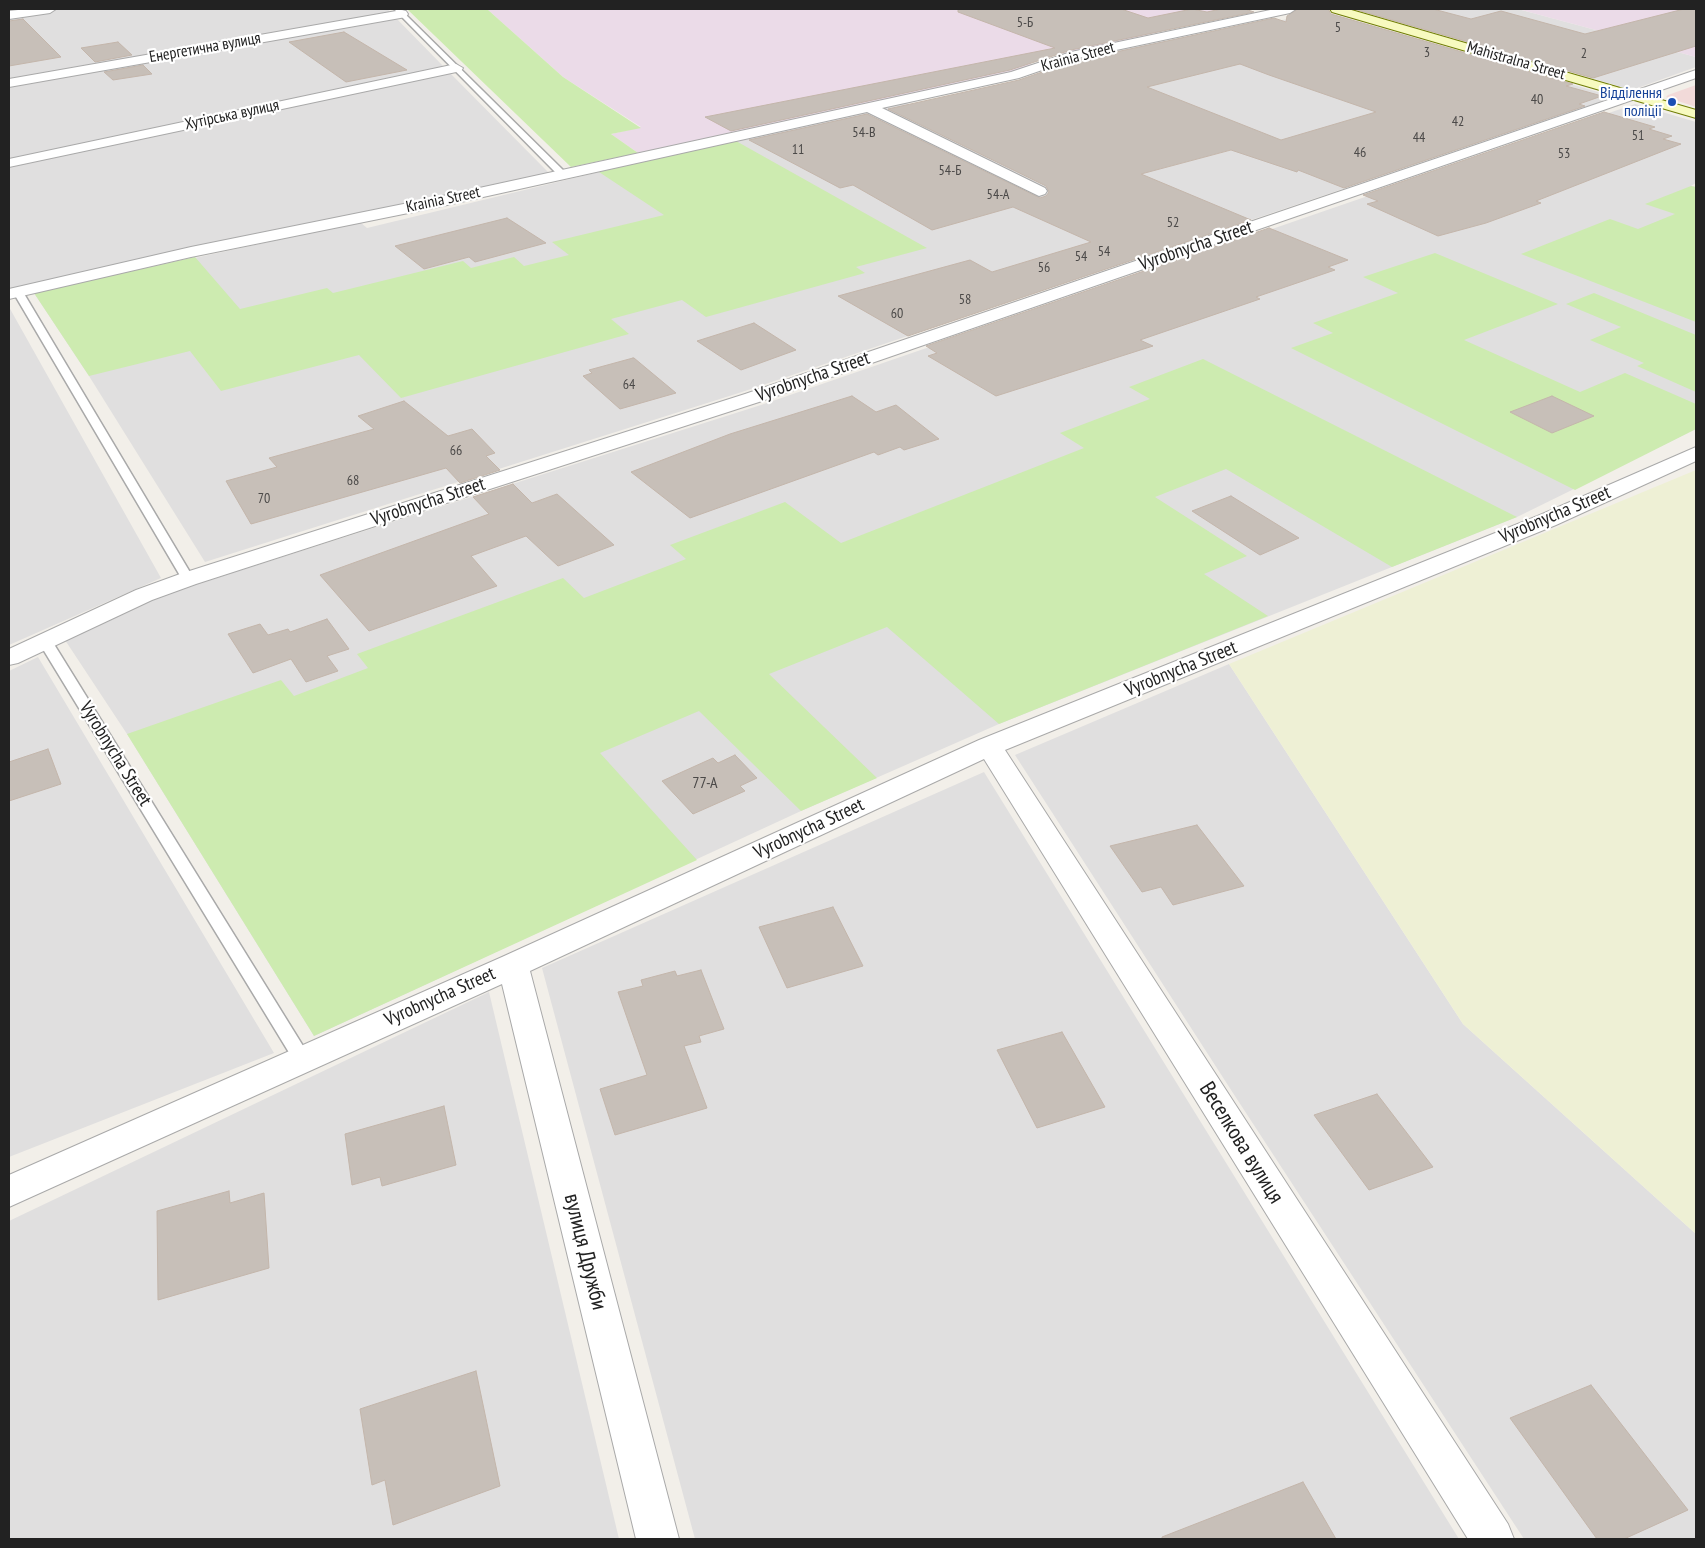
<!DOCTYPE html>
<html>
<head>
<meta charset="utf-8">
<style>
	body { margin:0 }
	#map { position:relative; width:1705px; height:1548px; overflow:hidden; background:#f2efe9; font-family:"PT Sans Narrow",sans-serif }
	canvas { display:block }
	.frame { position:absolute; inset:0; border:10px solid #222; pointer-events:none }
</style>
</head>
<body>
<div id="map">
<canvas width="1705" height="1548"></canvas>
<div class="frame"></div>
</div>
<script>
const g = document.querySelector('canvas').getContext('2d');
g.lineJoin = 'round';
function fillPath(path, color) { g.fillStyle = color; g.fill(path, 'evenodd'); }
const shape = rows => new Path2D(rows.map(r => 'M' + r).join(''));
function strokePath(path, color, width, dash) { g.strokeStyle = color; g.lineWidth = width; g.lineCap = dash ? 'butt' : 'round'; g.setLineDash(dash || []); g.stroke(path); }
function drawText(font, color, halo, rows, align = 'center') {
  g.font = font + ' "PT Sans Narrow",sans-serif'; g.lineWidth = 4.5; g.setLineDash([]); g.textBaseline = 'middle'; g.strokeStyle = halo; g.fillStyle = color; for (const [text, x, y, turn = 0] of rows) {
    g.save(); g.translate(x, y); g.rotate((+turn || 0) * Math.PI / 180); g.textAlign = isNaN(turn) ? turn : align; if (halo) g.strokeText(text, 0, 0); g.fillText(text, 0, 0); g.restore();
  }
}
fillPath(shape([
	[61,9,387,9,392,13,9,80,9,17],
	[1355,9,1518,9,1696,57,1696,67,1632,90],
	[1329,13,1615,97,742,392,205,562,89,376,34,293,360,222,367,228,599,172,907,103,1085,188,1275,139,1057,65,1078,58,1242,26],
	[395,17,444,67,9,159,9,85],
	[449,72,549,173,434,199,188,249,9,290,9,166],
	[1635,104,1696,122,1696,183,1691,186,1696,187,1696,429,1517,517,999,724,801,811,314,1036,127,734,65,640,150,599,761,405],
	[9,307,161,578,9,645],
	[38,657,274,1053,9,1157,9,671],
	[1229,664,1463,1024,1696,1234,1696,1539,1524,1539,1233,1093,1015,755],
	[984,772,1459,1539,695,1539,542,968],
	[489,992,619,1539,9,1539,9,1221]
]), '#e0dfdf');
fillPath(shape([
	[1696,85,1696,107,1666,97,1668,95]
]), '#f2dad9');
fillPath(shape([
	[487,9,1252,9,1122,41,1025,61,1034,65,1009,73,638,153,611,134,641,127,563,77],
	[1518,9,1696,9,1696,57]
]), '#ebdbe8');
fillPath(shape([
	[1696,470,1696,1234,1463,1024,1229,664]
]), '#eef0d5');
fillPath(shape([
	[407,9,487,9,563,77,641,128,611,134,638,153,571,167],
	[736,141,927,248,856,267,865,273,706,317,682,300,611,319,629,334,401,398,359,355,221,391,190,351,89,376,34,293,195,257,240,309,327,288,333,293,463,261,471,268,514,257,524,266,569,255,552,242,664,215,599,172],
	[1691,186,1696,187,1696,322,1521,254,1610,219,1638,229,1675,214,1645,204],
	[1435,253,1558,304,1464,340,1580,392,1625,373,1696,404,1696,429,1575,490,1291,348,1333,333,1313,323,1398,293,1363,277],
	[1594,293,1696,335,1696,392,1637,366,1644,363,1590,340,1621,327,1566,304],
	[1203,359,1517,517,1392,567,1226,469,1155,497,1247,556,1204,574,1268,616,999,724,887,627,769,674,877,778,801,811,699,711,600,753,697,860,314,1036,127,734,281,680,294,696,368,668,357,654,563,578,584,598,686,559,670,545,785,502,841,543,1084,448,1060,433,1150,399,1129,387]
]), '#cdebb0');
const building = shape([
	[958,9,1121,9,1148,18,1192,9,1207,12,1221,9,1245,9,1254,12,1071,50,1010,70,731,131,705,117,1055,48,958,12,958,9],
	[1298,9,1328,9,1331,14,1573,84,1566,86,1602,96,1579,104,1585,106,1344,188,1298,170,1297,172,1231,150,1141,174,1251,220,908,336,838,296,970,260,992,272,1091,242,1013,207,932,230,853,185,840,188,749,140,867,114,1040,198,1046,196,1049,192,1046,186,888,109,1019,80,1074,61,1274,18,1286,22,1287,16,1298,9],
	[1240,64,1269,75,1376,112,1281,140,1147,87,1240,64],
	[1354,9,1433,9,1471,19,1501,11,1585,34,1684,9,1696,9,1696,46,1593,78,1354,9],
	[23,19,61,57,9,66,9,21,23,19],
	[344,32,407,70,346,82,289,42,344,32],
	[118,42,132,55,95,62,81,48,118,42],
	[143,65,152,74,113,80,104,72,143,65],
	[1604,112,1655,127,1649,129,1672,136,1663,139,1681,144,1536,201,1541,203,1486,223,1438,236,1367,204,1378,201,1363,195,1604,112],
	[507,218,546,243,475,262,469,257,424,269,395,246,507,218],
	[1269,228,1348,260,1328,267,1335,270,1256,297,1260,299,1140,340,1153,346,996,396,928,356,937,353,926,346,1269,228],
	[754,323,796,350,741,370,697,341,754,323],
	[633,358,634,358,676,393,620,409,583,376,592,373,589,370,633,358],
	[852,396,876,412,896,405,939,439,904,450,900,447,878,455,874,452,690,518,631,472,730,434,852,396],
	[1552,396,1594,416,1552,433,1510,412,1552,396],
	[404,401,448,436,472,429,495,453,486,456,500,470,460,483,446,468,251,524,226,481,277,467,269,458,374,429,358,416,404,401],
	[513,484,532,503,557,494,614,545,558,566,526,536,471,556,497,586,369,631,320,575,489,514,473,497,513,484],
	[1231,496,1299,538,1260,555,1192,511,1231,496],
	[327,619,349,649,327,656,338,671,306,682,291,659,253,673,228,634,260,624,268,635,288,629,290,632,327,619],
	[48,749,61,784,9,801,9,762,48,749],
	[735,755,757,778,740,786,745,791,693,814,662,781,713,758,718,763,735,755],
	[1197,825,1244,886,1173,905,1161,887,1142,892,1110,846,1197,825],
	[833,907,863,966,787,988,759,927,833,907],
	[701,970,724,1029,699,1036,701,1042,684,1046,707,1108,615,1135,600,1089,647,1075,618,992,643,986,641,980,675,971,677,976,701,970],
	[1062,1032,1105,1107,1037,1128,997,1050,1062,1032],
	[1377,1094,1433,1167,1369,1190,1314,1115,1377,1094],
	[444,1106,456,1165,382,1186,380,1177,352,1185,345,1134,444,1106],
	[229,1191,230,1203,264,1193,269,1268,158,1300,157,1211,229,1191],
	[476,1371,500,1486,393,1525,385,1480,372,1485,360,1409,476,1371],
	[1591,1385,1688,1510,1624,1539,1597,1539,1510,1418,1591,1385],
	[1303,1482,1336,1539,1162,1539,1162,1537,1303,1482]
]);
fillPath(building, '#c7bfb8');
strokePath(building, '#c4b6ab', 1);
const lane = shape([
	[394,9,400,9,565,172,565,176,559,176,394,9],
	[18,289,23,292,194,579,193,582,183,582,182,579,13,292,18,289],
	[45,637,52,641,308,1054,311,1059,308,1064,302,1066,296,1064,38,641,45,637]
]);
const street = shape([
	[27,9,56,9,50,13,9,19,9,11,27,9],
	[1275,9,1296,9,1290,13,1074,59,1019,78,882,108,1045,188,1047,191,1045,194,1039,196,867,112,438,207,191,257,9,299,9,289,191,247,438,197,1011,72,1071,52,1275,9],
	[402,10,406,11,408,14,406,17,9,87,9,79,402,10],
	[456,64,463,68,461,71,9,167,9,159,456,64],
	[1696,70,1696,78,759,402,196,584,152,600,18,663,9,665,9,649,136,590,180,574,745,394,1696,70],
	[1696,447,1696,461,1556,525,1005,750,1508,1524,1514,1539,1468,1539,984,759,530,971,679,1539,636,1539,502,984,9,1207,9,1175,502,957,979,740,1540,515,1696,447]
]);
const secondary = shape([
	[1330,9,1348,9,1696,110,1696,118,1332,12,1330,9]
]);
strokePath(lane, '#a9a9a9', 3);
strokePath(street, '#a9a9a9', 2);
strokePath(secondary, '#707d05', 2);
fillPath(lane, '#fff');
fillPath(street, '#fff');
fillPath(secondary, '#f7fabf');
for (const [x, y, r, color] of [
	[1672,102,5,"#1a4fb4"]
]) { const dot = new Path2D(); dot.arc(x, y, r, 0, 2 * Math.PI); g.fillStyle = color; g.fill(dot); strokePath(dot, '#fff', 2); }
drawText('14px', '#4b4948', null, [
	["5-Б",1025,23],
	["5",1338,28],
	["3",1427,53],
	["2",1584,54],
	["40",1537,100],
	["42",1458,122],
	["54-В",864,133],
	["51",1638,136],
	["44",1419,138],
	["11",798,150],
	["46",1360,153],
	["53",1564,154],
	["54-Б",950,171],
	["54-А",998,195],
	["52",1173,223],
	["54",1104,252],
	["54",1081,257],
	["56",1044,268],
	["58",965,300],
	["60",897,314],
	["64",629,385],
	["66",456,451],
	["68",353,481],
	["70",264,499]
]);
drawText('16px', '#222', '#fff', [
	["Енергетична вулиця",205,48,-10],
	["Krainia Street",1078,57,-15],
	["Mahistralna Street",1516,61,16],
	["Хутірська вулиця",232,115,-12],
	["Krainia Street",443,200,-12]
]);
drawText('16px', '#164399', '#fff', [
	["Відділення",1662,93],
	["поліції",1662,111]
], 'right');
drawText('16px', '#4b4948', null, [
	["77-А",705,783]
]);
drawText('19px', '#222', '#fff', [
	["Vyrobnycha Street",1196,246,-19],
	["Vyrobnycha Street",813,377,-19],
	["Vyrobnycha Street",428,502,-18],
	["Vyrobnycha Street",1555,515,-23],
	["Vyrobnycha Street",1181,669,-22],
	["Vyrobnycha Street",115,754,58],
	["Vyrobnycha Street",809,829,-25],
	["Vyrobnycha Street",440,997,-24]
]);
drawText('22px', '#222', '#fff', [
	["Веселкова вулиця",1241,1143,58],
	["вулиця Дружби",585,1252,76]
]);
</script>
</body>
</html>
